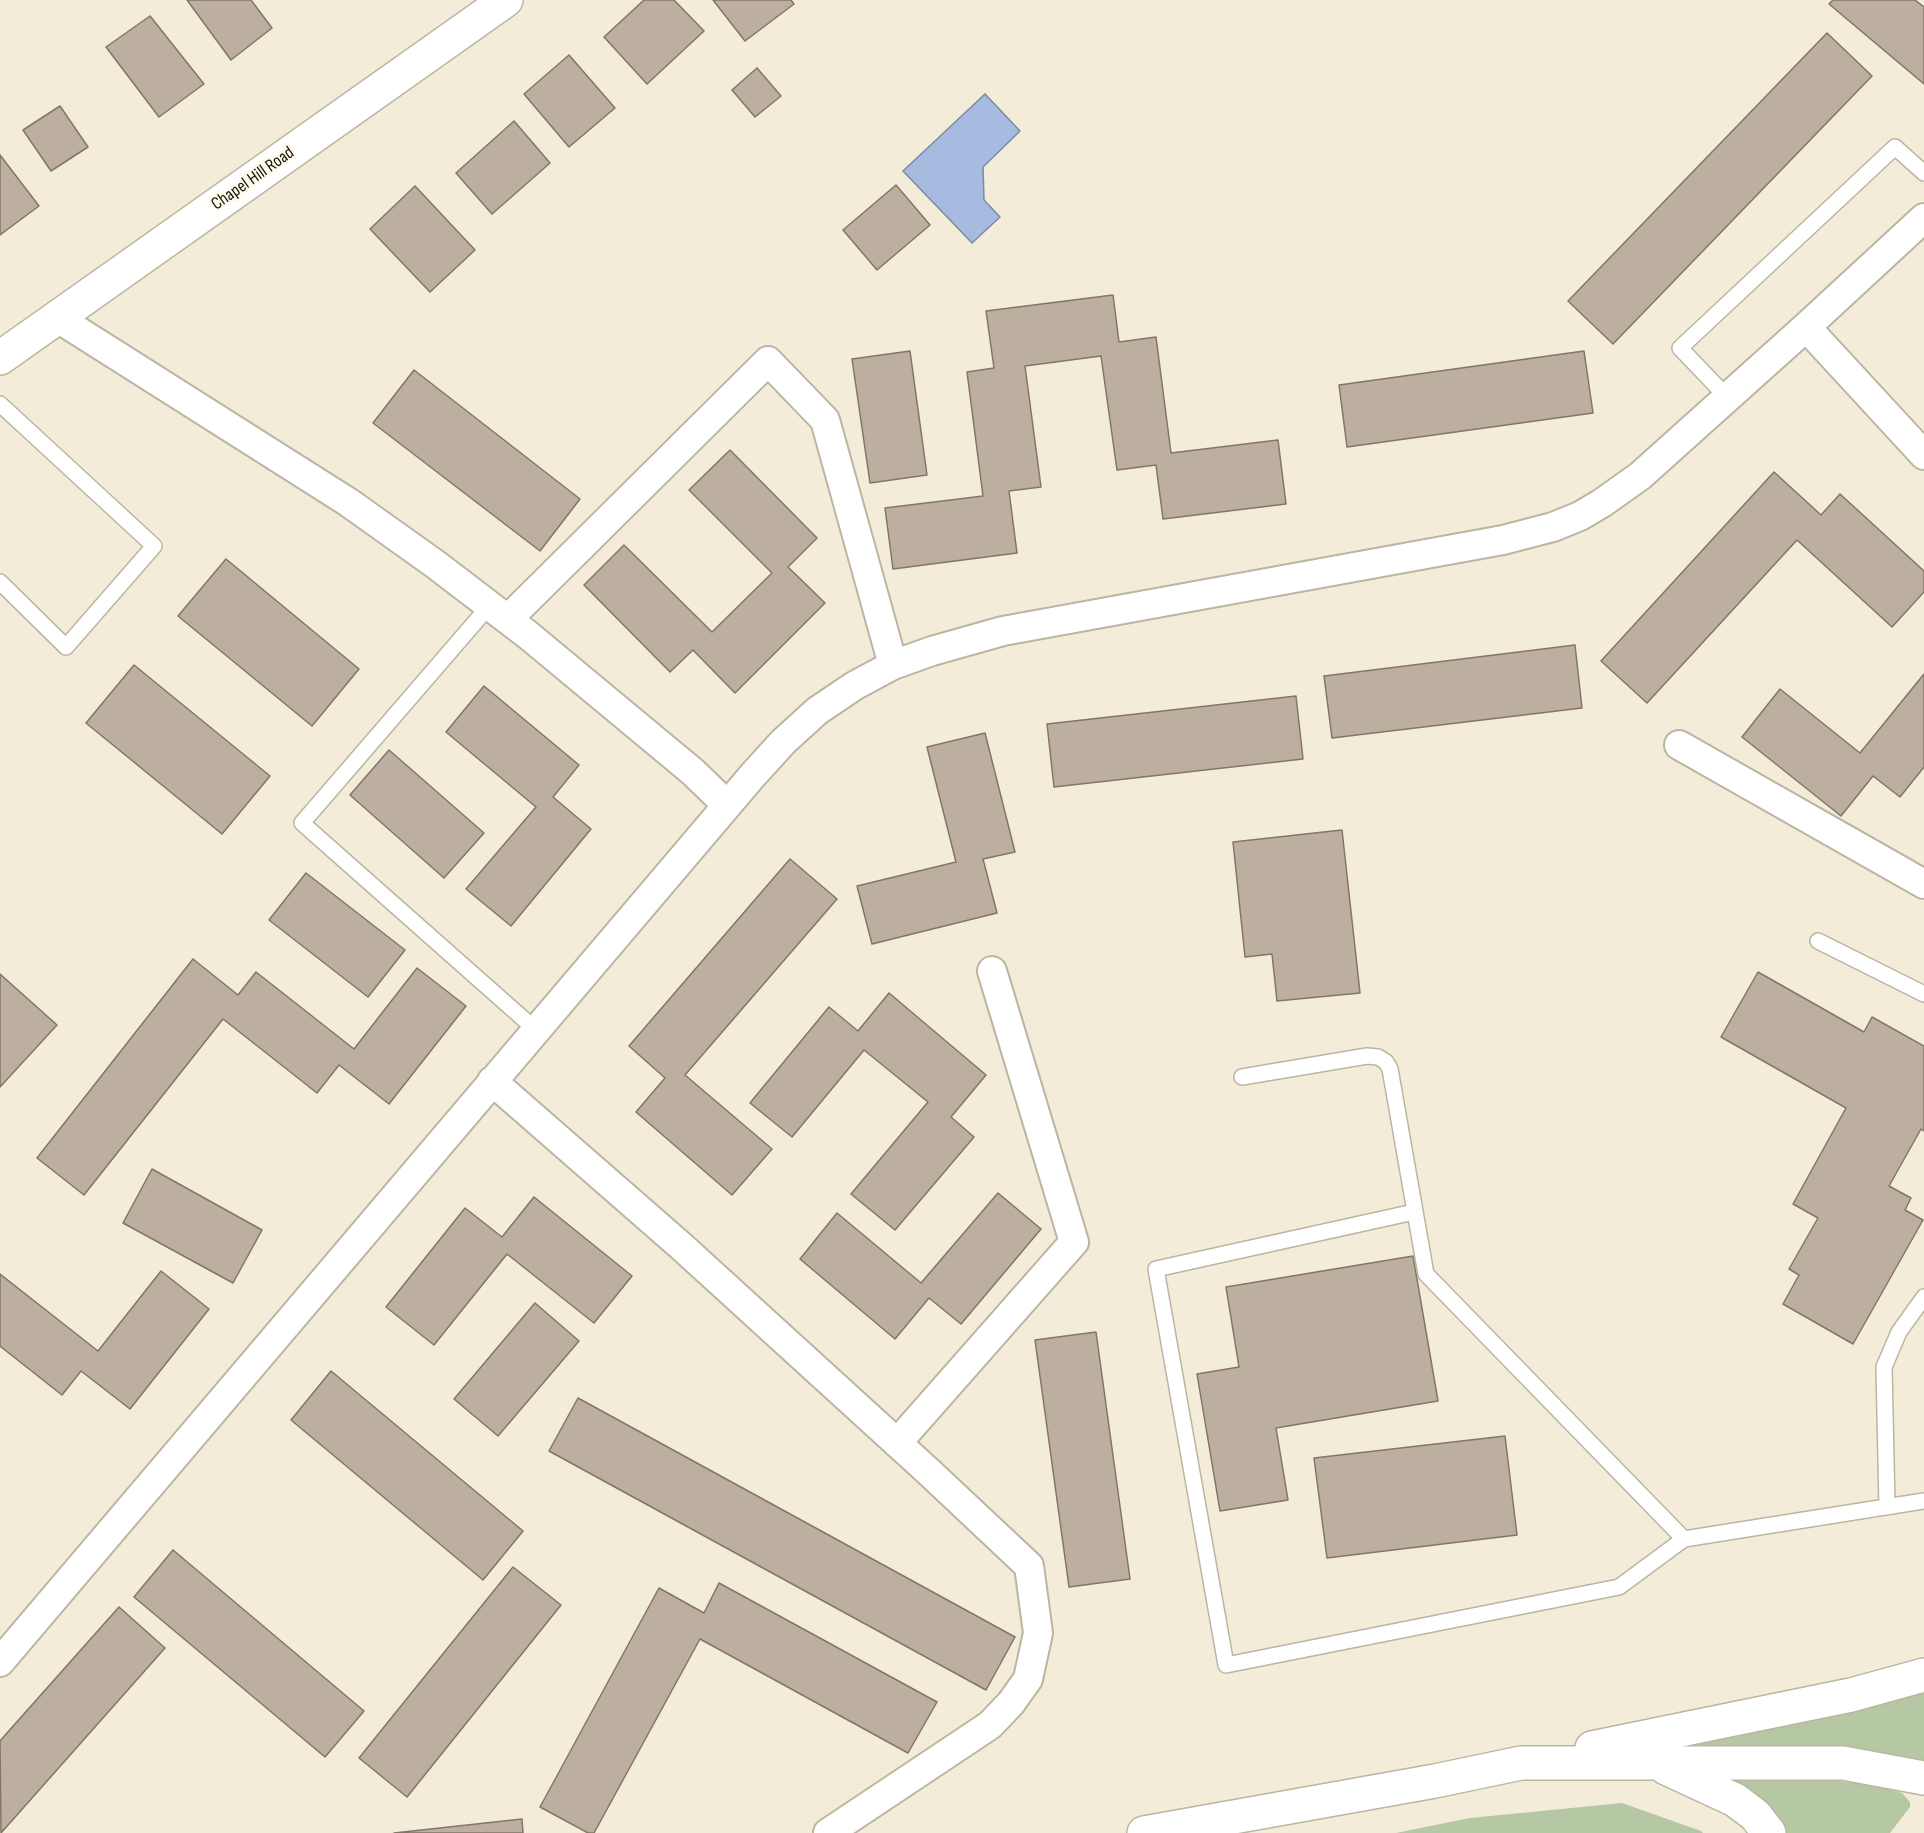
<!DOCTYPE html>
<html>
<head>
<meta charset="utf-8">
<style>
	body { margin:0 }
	canvas { display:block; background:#f3ecd9 }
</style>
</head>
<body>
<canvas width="1924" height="1833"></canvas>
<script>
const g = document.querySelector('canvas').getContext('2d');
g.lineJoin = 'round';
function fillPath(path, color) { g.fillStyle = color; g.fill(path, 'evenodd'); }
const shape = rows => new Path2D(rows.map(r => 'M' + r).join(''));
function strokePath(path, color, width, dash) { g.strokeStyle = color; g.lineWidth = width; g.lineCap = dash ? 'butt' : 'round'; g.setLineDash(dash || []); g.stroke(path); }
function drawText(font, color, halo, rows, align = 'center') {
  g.font = font + ' "Sofia Sans Condensed",sans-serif'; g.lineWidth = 5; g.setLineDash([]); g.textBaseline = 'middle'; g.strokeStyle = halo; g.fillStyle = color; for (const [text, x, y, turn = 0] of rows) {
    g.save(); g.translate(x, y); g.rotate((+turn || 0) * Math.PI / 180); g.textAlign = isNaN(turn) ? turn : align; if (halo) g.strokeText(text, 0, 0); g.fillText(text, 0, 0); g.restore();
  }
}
fillPath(shape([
	[1924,1690,1924,1767,1639,1749],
	[1741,1774,1832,1780,1875,1786,1902,1793,1910,1802,1910,1807,1890,1833,1786,1833,1778,1823,1725,1779],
	[1622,1803,1701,1831,1703,1833,1396,1833,1470,1818]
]), '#b6c7a3');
const water = shape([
	[985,94,1020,131,983,167,984,200,1000,217,972,243,903,171,985,94]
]);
fillPath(water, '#a7bbe1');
strokePath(water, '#7b89a1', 1.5);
const building = shape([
	[187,0,251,0,272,28,231,60,187,0],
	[644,0,674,0,704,31,647,84,604,37,644,0],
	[713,0,791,0,794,4,745,41,713,0],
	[1833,0,1915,0,1924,7,1924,84,1829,4,1833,0],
	[150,16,204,84,159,117,106,47,150,16],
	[1827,33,1872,76,1613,344,1568,301,1827,33],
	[569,55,615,108,569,147,524,94,569,55],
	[757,68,781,96,755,117,732,90,757,68],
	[60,106,88,147,51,171,23,130,60,106],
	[514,121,550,163,492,214,456,173,514,121],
	[0,155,39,206,0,235,0,155],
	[896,185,930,225,877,270,843,230,896,185],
	[415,186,475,250,430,292,370,229,415,186],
	[1113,295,1119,342,1156,337,1171,453,1278,440,1286,504,1163,519,1156,465,1117,470,1101,356,1025,366,1041,487,1009,491,1017,553,893,569,885,508,983,496,967,372,994,368,986,311,1113,295],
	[910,351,927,475,870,483,852,359,910,351],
	[1584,351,1593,413,1347,447,1339,385,1584,351],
	[414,370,580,499,540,551,373,423,414,370],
	[730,450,817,538,788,567,825,603,735,693,693,650,670,672,584,585,624,545,712,632,772,573,689,490,730,450],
	[1774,472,1821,515,1840,494,1924,571,1924,592,1892,627,1797,540,1647,703,1601,661,1774,472],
	[226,559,359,669,312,726,178,616,226,559],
	[1575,645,1582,708,1332,738,1324,676,1575,645],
	[134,665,270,776,222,834,86,723,134,665],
	[1924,674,1924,767,1900,797,1873,776,1841,816,1742,737,1780,689,1860,753,1924,674],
	[484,686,579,765,553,797,591,829,511,926,466,889,536,807,446,732,484,686],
	[1296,696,1303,759,1054,787,1047,724,1296,696],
	[985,733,1015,852,983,859,997,913,872,944,857,886,956,862,927,747,985,733],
	[389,750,484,833,444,878,350,795,389,750],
	[1342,830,1360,993,1277,1001,1272,954,1245,957,1233,842,1342,830],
	[790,859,837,899,685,1075,772,1149,732,1195,636,1112,665,1078,629,1046,790,859],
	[306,873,405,950,368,997,269,920,306,873],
	[193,959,238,995,256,972,354,1049,417,968,466,1006,389,1104,339,1065,317,1093,223,1019,84,1195,37,1158,193,959],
	[1758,972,1864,1032,1872,1017,1924,1046,1924,1131,1921,1129,1889,1186,1911,1198,1905,1210,1923,1220,1853,1344,1783,1304,1799,1275,1789,1269,1818,1218,1793,1204,1846,1108,1721,1037,1758,972],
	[0,974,57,1025,0,1087,0,974],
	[889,993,986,1075,951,1117,974,1137,895,1230,851,1194,928,1102,864,1050,792,1137,750,1103,829,1007,858,1031,889,993],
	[152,1169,262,1230,233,1283,123,1223,152,1169],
	[998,1193,1041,1229,961,1324,929,1298,895,1339,800,1259,837,1213,921,1283,998,1193],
	[534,1197,632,1276,594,1323,507,1254,434,1345,386,1307,465,1208,502,1237,534,1197],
	[1413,1256,1438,1401,1276,1428,1288,1500,1220,1511,1197,1374,1239,1367,1226,1287,1413,1256],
	[161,1271,209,1309,130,1409,81,1371,62,1395,0,1346,0,1274,98,1351,161,1271],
	[535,1303,579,1341,498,1436,454,1399,535,1303],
	[1096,1332,1130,1579,1069,1587,1035,1340,1096,1332],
	[331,1371,523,1531,483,1580,291,1420,331,1371],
	[578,1398,1015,1637,986,1690,549,1451,578,1398],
	[1505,1436,1517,1535,1327,1558,1314,1458,1505,1436],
	[173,1550,364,1711,325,1757,134,1597,173,1550],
	[513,1567,561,1605,407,1797,359,1758,513,1567],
	[719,1583,937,1702,908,1753,700,1639,594,1833,588,1833,540,1807,659,1588,704,1613,719,1583],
	[119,1607,165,1648,1,1833,0,1741,119,1607],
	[522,1819,523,1833,394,1833,522,1819]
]);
fillPath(building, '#bdafa0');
strokePath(building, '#837567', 1.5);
const service = shape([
	[1727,397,1680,348,1895,147,1924,173],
	[0,404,154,546,66,647,0,582],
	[490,605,302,823,536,1030],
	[1818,941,1924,994],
	[1242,1077,1367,1056,1378,1057,1386,1062,1390,1069,1426,1274,1684,1539],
	[1414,1212,1156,1269,1226,1665,1619,1587,1684,1539,1924,1501],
	[1887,1507,1884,1367,1899,1332,1924,1297]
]);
const minor = shape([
	[56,317,348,502,435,564,528,635,693,772,727,805],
	[1806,327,1924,455],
	[508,619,768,361,825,420,893,665],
	[1679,745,1924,884],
	[492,1081,681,1246,929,1472,1029,1566,1038,1633,1028,1679,1011,1703,990,1725,828,1833],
	[897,1443,1074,1242,992,971],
	[0,1662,753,775,783,742,817,711,854,686,893,665,932,651,1003,631,1503,540,1553,527,1580,516,1602,503,1640,476,1806,327,1924,218]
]);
const tertiary = shape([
	[0,358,506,0]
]);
const primary = shape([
	[1592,1748,1851,1695,1924,1675],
	[1666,1768,1735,1800,1755,1815,1769,1833],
	[1144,1833,1435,1781,1521,1763,1843,1763,1924,1778]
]);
strokePath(service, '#bbb5a2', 18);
strokePath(minor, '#bbb5a2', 32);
strokePath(tertiary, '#bbb5a2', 36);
strokePath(primary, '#bbb5a2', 36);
strokePath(service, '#fff', 15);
strokePath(minor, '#fff', 28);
strokePath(tertiary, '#fff', 33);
strokePath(primary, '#fff', 33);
drawText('18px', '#15130c', '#fff9ea', [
	["Chapel Hill Road",253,179,-35]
]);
</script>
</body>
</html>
